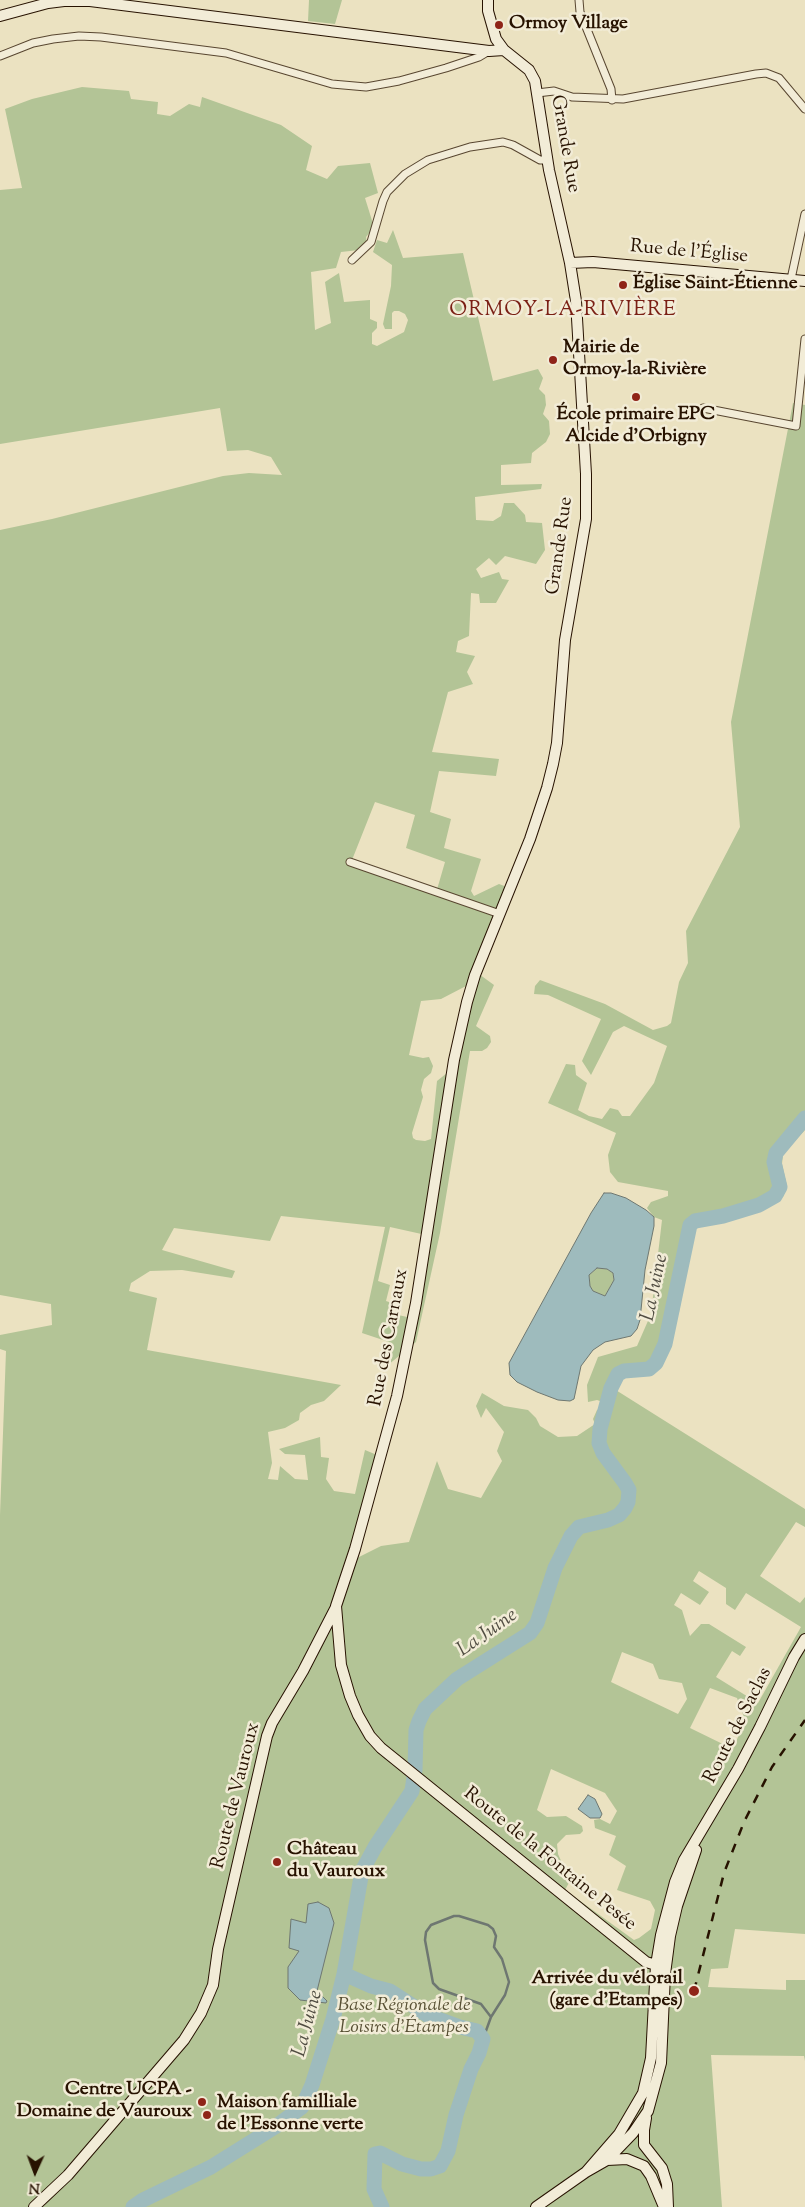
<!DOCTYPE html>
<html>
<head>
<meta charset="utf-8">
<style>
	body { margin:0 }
	#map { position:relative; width:805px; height:2207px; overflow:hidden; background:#ebe2c1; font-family:"Sorts Mill Goudy",serif }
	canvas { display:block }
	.north { position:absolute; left:10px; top:2147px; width:50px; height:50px; -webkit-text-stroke:4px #f2ecd7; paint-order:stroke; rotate:182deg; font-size:14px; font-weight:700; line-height:20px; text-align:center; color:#271200 }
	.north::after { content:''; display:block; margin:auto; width:18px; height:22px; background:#271200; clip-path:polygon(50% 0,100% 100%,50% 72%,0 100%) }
</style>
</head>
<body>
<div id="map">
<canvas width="805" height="2207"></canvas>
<div class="north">N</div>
</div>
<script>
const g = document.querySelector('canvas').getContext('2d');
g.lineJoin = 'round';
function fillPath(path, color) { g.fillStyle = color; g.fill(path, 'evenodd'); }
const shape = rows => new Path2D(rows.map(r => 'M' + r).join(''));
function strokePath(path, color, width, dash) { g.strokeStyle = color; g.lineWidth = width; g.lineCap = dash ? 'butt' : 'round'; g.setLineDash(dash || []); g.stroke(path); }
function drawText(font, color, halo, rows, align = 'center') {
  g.font = font + ' "Sorts Mill Goudy",serif'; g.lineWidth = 5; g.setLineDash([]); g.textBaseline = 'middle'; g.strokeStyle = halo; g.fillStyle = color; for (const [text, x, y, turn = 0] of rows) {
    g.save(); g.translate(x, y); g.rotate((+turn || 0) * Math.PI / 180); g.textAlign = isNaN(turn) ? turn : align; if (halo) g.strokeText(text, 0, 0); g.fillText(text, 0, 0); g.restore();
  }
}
fillPath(shape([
	[309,0,342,0,335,24,308,21],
	[82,87,129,91,131,99,158,102,157,114,170,116,189,104,200,107,202,97,281,125,312,146,306,170,327,179,338,166,370,163,378,193,365,198,374,227,366,237,367,244,359,250,341,252,336,268,311,272,315,330,331,323,325,282,339,273,344,302,370,300,370,319,377,322,377,328,372,333,372,344,377,346,404,332,408,320,405,314,399,311,394,311,392,313,392,329,385,329,383,324,391,286,392,265,373,252,377,240,387,243,393,230,403,258,463,253,493,381,538,369,543,378,539,389,545,395,546,405,543,414,549,421,550,434,546,442,532,453,531,463,501,465,501,485,542,484,541,489,475,497,476,520,493,521,501,516,504,503,514,503,525,515,526,522,542,523,545,550,536,564,505,556,496,565,489,558,476,569,481,578,499,572,502,579,509,580,496,603,480,603,479,594,471,593,469,636,458,641,456,652,475,656,467,672,473,684,448,692,432,752,499,759,496,776,439,771,430,812,451,819,444,848,481,859,471,891,474,896,499,884,507,887,472,969,494,985,476,1026,490,1036,491,1042,487,1048,482,1051,470,1051,440,1233,416,1342,388,1365,389,1342,362,1333,385,1227,281,1216,270,1241,174,1228,162,1250,235,1271,232,1278,182,1270,150,1271,131,1283,129,1291,157,1298,147,1350,341,1385,324,1401,311,1405,300,1413,299,1420,285,1428,268,1432,272,1463,268,1479,278,1480,280,1466,295,1479,308,1480,305,1455,285,1454,279,1449,320,1437,321,1457,329,1458,326,1479,334,1491,355,1494,365,1450,377,1455,367,1495,345,1564,381,1546,409,1542,437,1461,448,1489,481,1498,502,1461,497,1451,504,1432,486,1408,481,1418,476,1406,482,1393,504,1406,528,1410,536,1418,540,1426,558,1437,577,1436,595,1424,593,1419,597,1410,602,1407,603,1402,597,1400,588,1402,587,1385,598,1357,637,1346,651,1314,662,1220,654,1217,647,1208,651,1202,668,1196,668,1191,618,1182,610,1172,608,1155,616,1133,548,1103,566,1064,575,1065,576,1075,587,1083,578,1110,589,1116,602,1119,610,1108,618,1110,622,1116,630,1116,654,1083,667,1046,624,1026,613,1032,591,1075,582,1061,601,1019,548,995,534,994,535,986,540,980,605,1004,653,1030,667,1026,671,1023,679,982,688,963,686,931,740,827,731,722,793,403,805,405,805,1130,783,1154,782,1164,787,1186,783,1197,760,1211,731,1220,704,1224,694,1230,679,1312,674,1311,664,1348,657,1363,649,1369,624,1371,618,1374,611,1387,805,1509,805,1527,796,1522,760,1576,800,1603,805,1597,805,1934,735,1929,728,1968,711,1969,708,1987,786,1990,786,1980,805,1980,805,2061,804,2056,711,2055,722,2207,0,2207,0,1515,6,1351,0,1349,0,1335,52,1325,51,1304,0,1295,0,530,52,519,223,476,249,473,282,475,271,457,248,450,227,451,220,408,0,444,0,190,22,188,5,109,32,99],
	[375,802,415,815,406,848,445,862,436,893,350,865],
	[466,986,447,1073,437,1081,431,1139,425,1141,416,1140,413,1138,412,1133,423,1097,421,1090,424,1079,431,1073,433,1066,429,1057,423,1058,409,1055,421,1001,441,999],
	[390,1227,426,1235,407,1317,390,1313,392,1303,386,1301,390,1285,378,1281],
	[699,1571,726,1588,726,1604,735,1610,746,1593,801,1627,758,1703,716,1677,732,1651,740,1656,746,1647,709,1624,701,1624,690,1636,682,1610,674,1605,681,1593,700,1605,709,1592,693,1581],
	[622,1652,653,1664,659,1679,682,1683,687,1699,678,1714,611,1682],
	[710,1688,737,1698,745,1720,733,1749,690,1728],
	[551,1769,605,1793,617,1811,610,1824,600,1819,594,1820,595,1828,616,1836,609,1855,626,1866,617,1890,650,1901,655,1910,651,1929,639,1938,634,1940,565,1890,570,1881,558,1854,557,1844,566,1835,580,1834,583,1831,582,1826,566,1816,547,1817,537,1810],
	[597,1268,607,1269,613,1273,614,1280,605,1296,593,1291,590,1286,589,1275]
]), '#b3c496');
const water = shape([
	[604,1193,611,1193,626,1198,646,1210,654,1217,654,1226,645,1270,640,1320,637,1329,631,1336,605,1342,593,1350,581,1366,574,1399,570,1401,558,1400,537,1392,517,1382,510,1375,509,1363,591,1213,604,1193],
	[597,1268,607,1269,613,1273,614,1280,605,1296,593,1291,590,1286,589,1275,597,1268],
	[588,1795,595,1799,602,1814,600,1818,590,1818,578,1809,588,1795],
	[318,1902,329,1908,334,1923,317,1991,327,2001,326,2003,300,2000,288,1988,288,1967,299,1951,289,1948,291,1919,306,1923,308,1904,318,1902]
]);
fillPath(water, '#9ebbbd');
strokePath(water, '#6e7771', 1);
strokePath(shape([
	[483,2039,491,2017,505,1995,509,1982,502,1959,494,1947,496,1936,493,1929,488,1925,459,1916,454,1916,431,1925,426,1932,425,1940,433,1983,439,1989,481,2004,491,2017]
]), '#6e7771', 2.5);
strokePath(shape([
	[344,1974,371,1986,390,1991,427,2015,460,2027,477,2031,483,2039,479,2053,471,2069,456,2115,448,2151,440,2166,431,2169,421,2169,402,2164,380,2153,375,2154,374,2189,382,2207],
	[133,2207,143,2200,211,2167,275,2127,302,2107,312,2085,333,2019,344,1974,362,1871,375,1847,412,1791,415,1770,416,1730,419,1721,425,1709,457,1679,530,1633,537,1623,555,1568,571,1536,579,1527,608,1520,619,1515,625,1508,628,1502,629,1490,625,1483,603,1453,599,1443,600,1429,611,1388,618,1374,624,1371,649,1369,656,1363,665,1344,690,1225,695,1221,723,1216,759,1205,775,1196,780,1187,774,1162,776,1153,805,1118]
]), '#9ebbbd', 15);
const street = shape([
	[579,0,580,12,611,89,612,100],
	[0,56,33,43,53,39,79,36,101,37,226,53,332,84,366,87,399,81,446,68,479,57,489,51],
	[537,93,554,91,572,97,623,99,756,74,766,73,779,78,805,109],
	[352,260,371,242,383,201,387,192,405,174,428,160,470,147,503,142,513,145,540,160,548,160],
	[791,279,805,214],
	[703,408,796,426,805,339],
	[350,862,500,914]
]);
const secondary = shape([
	[488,0,488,11,496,39,504,50,529,70,535,81,549,170,570,263,576,301,586,474,586,519,565,640,557,743,553,764,547,788,530,839,475,975,467,1002,454,1060,416,1303,397,1396,355,1549,336,1606,341,1665,350,1696,358,1715,370,1736,381,1748,646,1962,656,1965,665,1974],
	[0,16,48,3,64,1,90,1,489,51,504,50],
	[570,263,593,262,805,281],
	[646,2118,644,2130,644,2145,662,2168,667,2184,668,2207],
	[607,2160,627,2159,644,2166,651,2176,664,2207],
	[586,2172,619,2134,643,2093,651,2058,656,1965,661,1935,675,1882,684,1860,738,1769,760,1727,794,1657,805,1639],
	[34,2207,68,2175,184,2040,201,2013,213,1985,218,1949,267,1736,272,1723,303,1671,336,1607],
	[536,2207,586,2172,607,2160,633,2133,648,2111,661,2063,665,1974,670,1936,677,1906,696,1850]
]);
strokePath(street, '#584630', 9);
strokePath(secondary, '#271200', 12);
strokePath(street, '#f2ecd7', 7);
strokePath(secondary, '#f2ecd7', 10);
strokePath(shape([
	[694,1991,724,1873,744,1822,772,1767,805,1720]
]), '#271200', 2.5, [9, 9]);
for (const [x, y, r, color] of [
	[499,25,5,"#8f2418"],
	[623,285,5,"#8f2418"],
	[553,360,5,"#8f2418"],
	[636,397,5,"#8f2418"],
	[277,1862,5,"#8f2418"],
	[694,1991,6,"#8f2418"],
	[202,2102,5,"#8f2418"],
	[207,2115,5,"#8f2418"]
]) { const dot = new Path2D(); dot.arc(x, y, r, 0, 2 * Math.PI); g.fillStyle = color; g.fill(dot); strokePath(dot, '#f2ecd7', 2); }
drawText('bold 19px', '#271200', '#f2ecd7', [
	["Ormoy Village",509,25],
	["Église Saint-Étienne",633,285],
	["Mairie de",563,349],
	["Ormoy-la-Rivière",563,371],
	["École primaire EPC",636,416,"center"],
	["Alcide d'Orbigny",636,438,"center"],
	["Château",287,1851],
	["du Vauroux",287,1873],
	["Arrivée du vélorail",683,1980,"right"],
	["(gare d'Etampes)",683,2002,"right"],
	["Centre UCPA -",192,2091,"right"],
	["Domaine de Vauroux",192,2113,"right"],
	["Maison familliale",217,2104],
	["de l'Essonne verte",217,2126]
], 'left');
drawText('19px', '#271200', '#f2ecd7', [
	["Grande Rue",564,144,80],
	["Rue de l'Église",689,253,5],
	["Grande Rue",561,546,-82],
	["Rue des Carnaux",390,1338,-79],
	["Route de Saclas",739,1726,-63],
	["Route de Vauroux",237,1796,-76],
	["Route de la Fontaine Pesée",549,1860,39]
]);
drawText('italic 19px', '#585034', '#f2ecd7', [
	["Base Régionale de",404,2007],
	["Loisirs d'Étampes",404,2029]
]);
drawText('italic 20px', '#514d42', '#f2ecd7', [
	["La Juine",656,1288,-78],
	["La Juine",488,1634,-35],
	["La Juine",309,2024,-75]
]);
g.letterSpacing = '1px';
drawText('21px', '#7a1f14', '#f2ecd7', [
	["ORMOY-LA-RIVIÈRE",563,311]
]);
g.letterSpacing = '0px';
</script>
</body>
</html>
